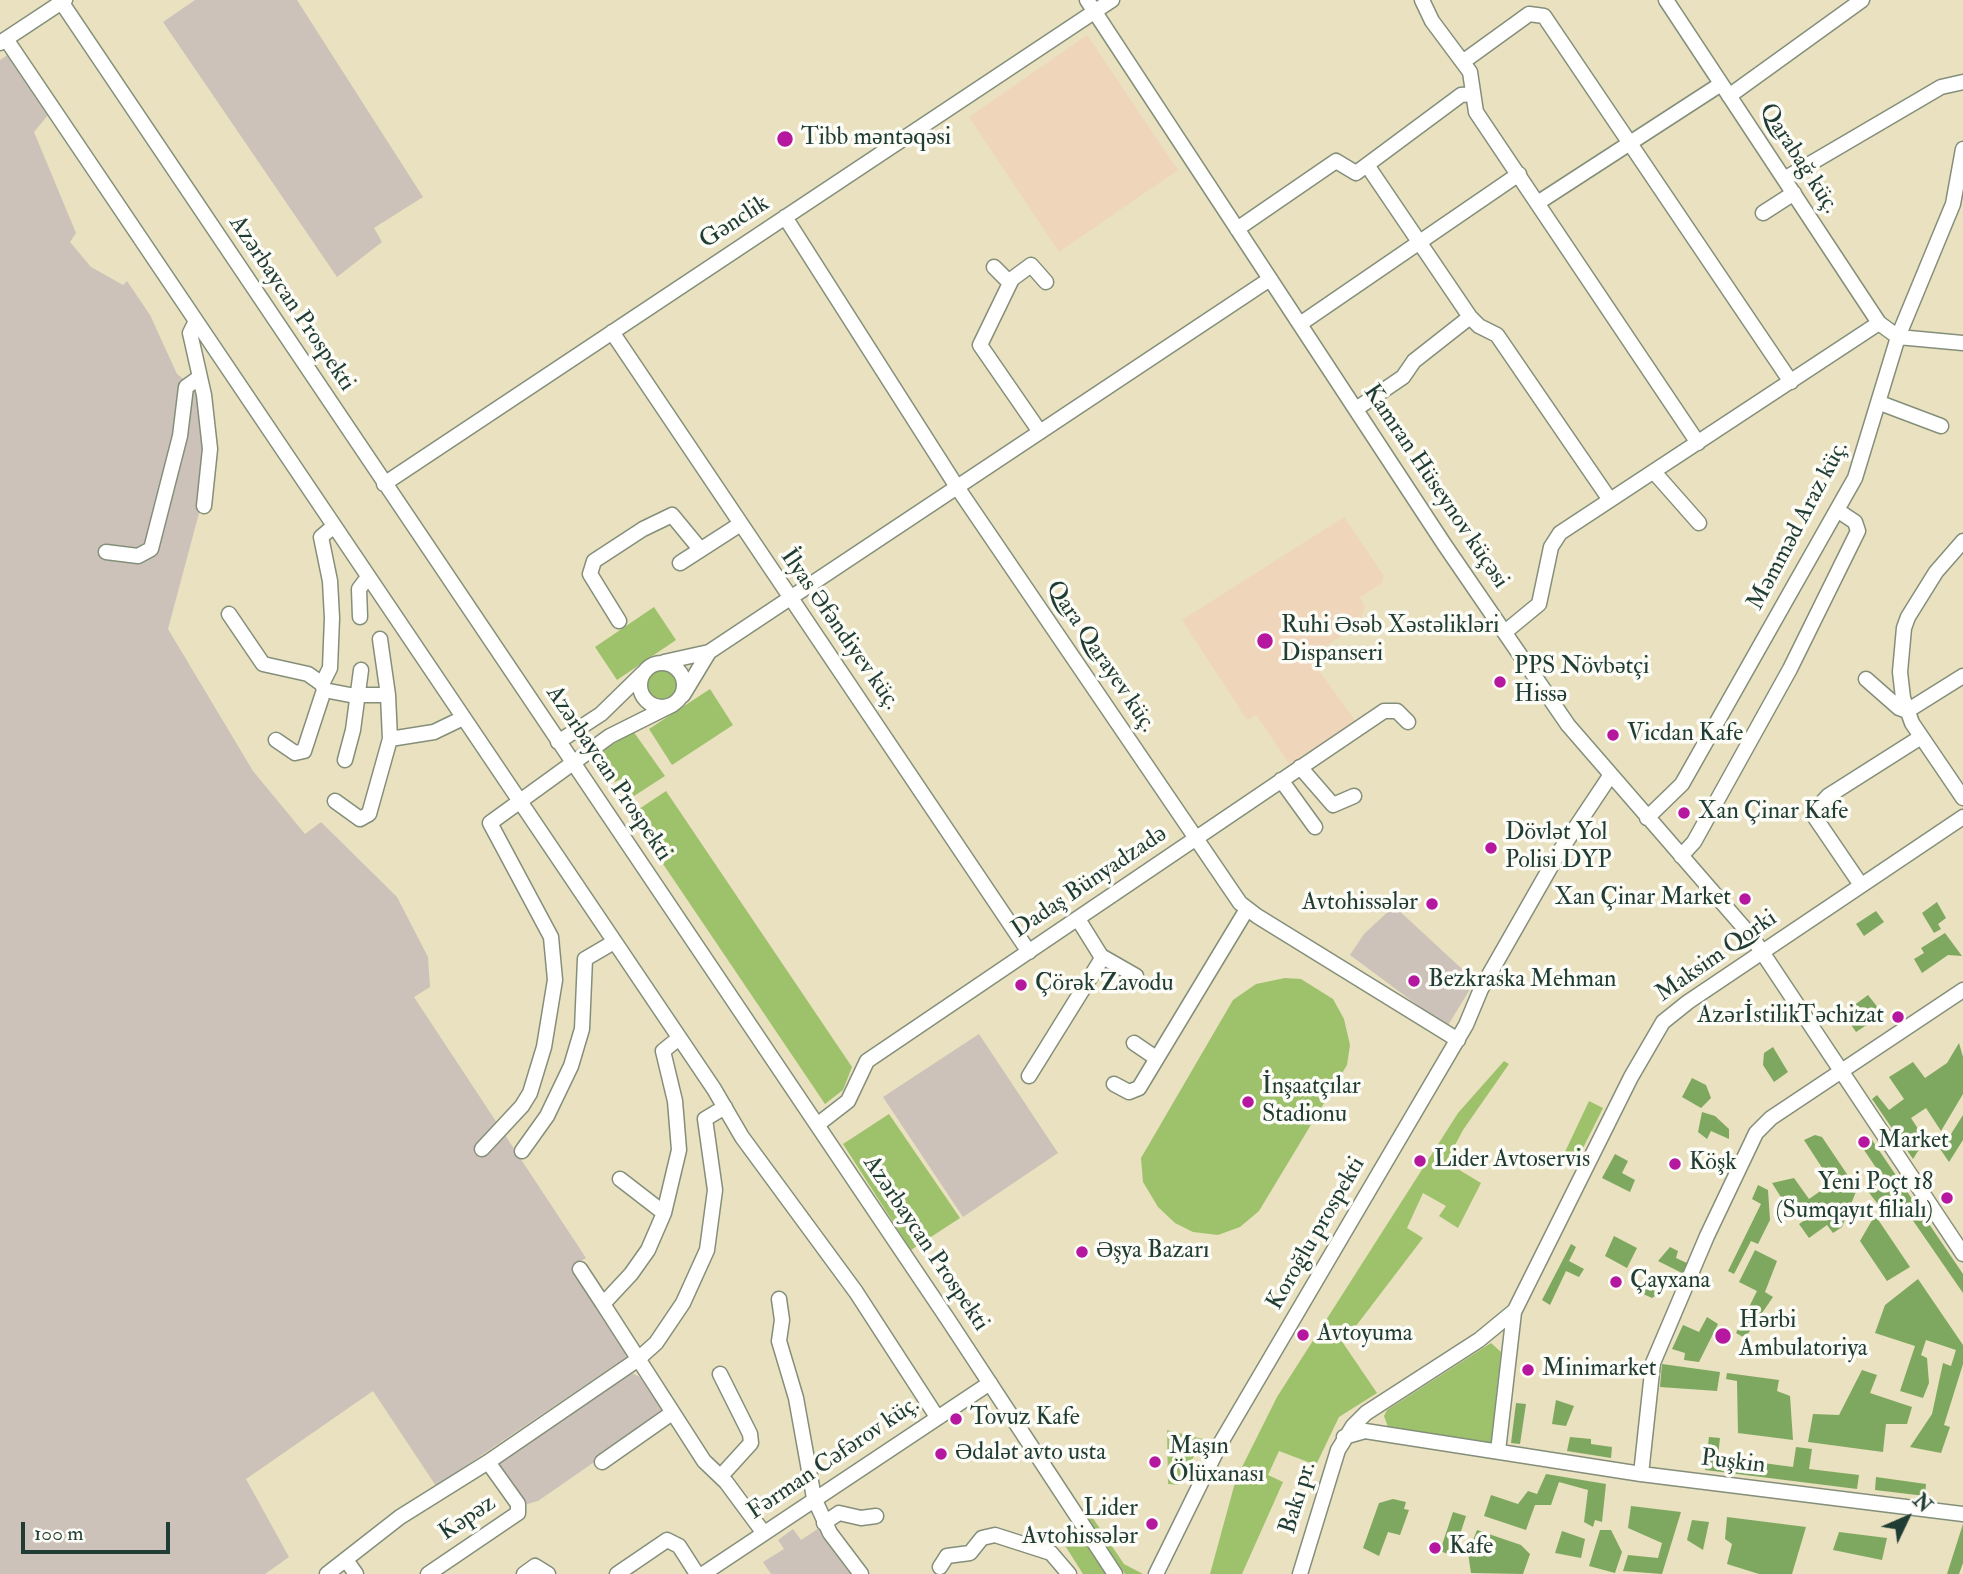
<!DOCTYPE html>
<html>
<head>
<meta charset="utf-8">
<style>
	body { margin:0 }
	#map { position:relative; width:1963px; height:1574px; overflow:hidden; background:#e9e1bf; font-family:"IM FELL Double Pica",serif }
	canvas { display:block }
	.north { position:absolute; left:1872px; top:1483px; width:70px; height:70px; -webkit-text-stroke:5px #fdfcf7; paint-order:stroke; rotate:46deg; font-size:19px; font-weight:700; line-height:28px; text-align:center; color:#1f3d34 }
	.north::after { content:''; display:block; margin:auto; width:24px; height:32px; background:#1f3d34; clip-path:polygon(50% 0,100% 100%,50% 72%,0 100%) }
	.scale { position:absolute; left:21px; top:1522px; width:149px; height:32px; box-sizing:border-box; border:4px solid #1f3d34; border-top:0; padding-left:9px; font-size:21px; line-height:24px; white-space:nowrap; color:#1f3d34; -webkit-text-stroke:5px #fdfcf7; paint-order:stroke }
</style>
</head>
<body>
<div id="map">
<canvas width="1963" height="1574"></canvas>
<div class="north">N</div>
<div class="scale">100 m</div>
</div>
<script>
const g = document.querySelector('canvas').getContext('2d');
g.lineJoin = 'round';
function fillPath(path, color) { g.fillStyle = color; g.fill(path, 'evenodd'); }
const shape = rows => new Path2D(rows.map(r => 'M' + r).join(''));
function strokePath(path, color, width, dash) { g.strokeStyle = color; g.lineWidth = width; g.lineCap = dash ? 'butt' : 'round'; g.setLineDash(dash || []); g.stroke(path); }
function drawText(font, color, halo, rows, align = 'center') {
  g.font = font + ' "IM FELL Double Pica",serif'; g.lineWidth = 7; g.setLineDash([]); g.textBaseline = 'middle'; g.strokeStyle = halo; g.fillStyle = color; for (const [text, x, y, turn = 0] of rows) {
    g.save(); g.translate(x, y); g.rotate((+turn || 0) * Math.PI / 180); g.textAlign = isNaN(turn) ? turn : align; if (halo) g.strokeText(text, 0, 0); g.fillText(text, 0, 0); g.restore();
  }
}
fillPath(shape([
	[1087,35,1178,170,1059,252,969,117],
	[1344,517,1384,576,1381,584,1360,597,1365,607,1358,625,1309,657,1357,723,1291,766,1256,715,1247,720,1182,620]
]), '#efd6bb');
fillPath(shape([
	[195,0,297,0,423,197,374,228,382,242,337,277,163,22],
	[9,54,49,114,34,132,76,233,70,242,91,267,123,285,127,281,150,315,177,374,200,392,206,446,199,513,168,629,253,771,305,834,321,822,397,897,428,957,430,987,414,997,586,1258,572,1266,628,1356,436,1486,373,1391,246,1479,289,1557,265,1574,0,1574,0,60],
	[1394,906,1475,981,1447,1027,1350,955,1364,934],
	[979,1034,1058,1153,963,1217,883,1097],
	[630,1372,640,1377,665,1413,538,1501,524,1505,494,1465],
	[819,1528,853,1574,771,1574,763,1562,784,1549,778,1540,793,1529,801,1540]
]), '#cdc2b9');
fillPath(shape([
	[654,607,676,640,617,680,595,647],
	'646 685a16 16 0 1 1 32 0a16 16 0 1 1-32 0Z',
	[710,689,733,725,672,765,649,729],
	[633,731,665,776,634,796,623,778,615,782,597,755],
	[666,791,852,1067,843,1090,825,1104,630,815],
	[1285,978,1301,979,1333,999,1344,1019,1350,1045,1347,1065,1259,1211,1240,1227,1218,1235,1193,1232,1175,1223,1158,1207,1143,1182,1141,1158,1233,1000,1256,984],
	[1504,1061,1509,1064,1463,1130,1446,1162,1481,1183,1458,1228,1439,1216,1446,1206,1423,1193,1407,1228,1423,1238,1343,1343,1377,1393,1339,1417,1316,1465,1279,1451,1268,1475,1283,1482,1242,1574,1210,1574,1236,1479,1277,1397,1458,1113],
	[1589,1101,1603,1108,1576,1162,1564,1154],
	[889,1114,960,1218,911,1250,843,1144],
	[1491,1343,1501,1352,1491,1443,1388,1427,1384,1416,1387,1410],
	[1167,1430,1203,1439,1179,1485,1168,1484],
	[1088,1511,1124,1564,1143,1574,1125,1574,1085,1513],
	[1075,1524,1108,1574,1083,1574,1059,1536]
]), '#9ec26b');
fillPath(shape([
	[1937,902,1946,918,1938,924,1941,929,1934,933,1922,913],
	[1876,911,1884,922,1864,936,1856,924],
	[1945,933,1962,956,1948,955,1922,973,1914,959,1924,953,1921,948],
	[1868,995,1883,1014,1856,1032,1849,1022,1854,1018,1849,1009],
	[1959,1043,1963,1057,1963,1094,1941,1131,1926,1108,1911,1118,1926,1141,1935,1135,1935,1140,1951,1134,1963,1115,1963,1140,1949,1162,1934,1140,1918,1151,1913,1159,1872,1099,1877,1095,1889,1110,1904,1099,1889,1077,1913,1062,1925,1078,1947,1063],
	[1773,1047,1788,1072,1774,1082,1763,1065,1764,1053],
	[1692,1078,1706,1085,1711,1098,1701,1108,1682,1097],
	[1702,1112,1715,1116,1729,1129,1729,1139,1711,1131,1707,1139,1698,1132],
	[1815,1135,1822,1137,1857,1189,1842,1227,1833,1233,1827,1225,1809,1238,1799,1224,1808,1218,1794,1196,1784,1202,1772,1183,1794,1178,1809,1199,1832,1183,1804,1140],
	[1872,1140,1963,1274,1963,1293,1896,1196,1880,1207,1867,1190,1883,1178,1862,1147],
	[1615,1154,1628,1161,1622,1173,1635,1180,1630,1192,1602,1178],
	[1758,1185,1768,1190,1770,1220,1758,1244,1751,1241,1734,1274,1728,1271,1761,1204,1752,1199],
	[1875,1215,1910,1267,1887,1281,1860,1241],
	[1614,1236,1637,1248,1627,1268,1605,1256],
	[1571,1244,1576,1247,1569,1261,1584,1269,1579,1277,1566,1271,1550,1305,1542,1300],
	[1670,1247,1678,1251,1676,1258,1689,1264,1684,1274,1658,1261],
	[1755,1250,1777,1261,1765,1292,1773,1297,1745,1338,1736,1333,1757,1291,1739,1282],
	[1650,1277,1669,1287,1652,1298,1641,1293],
	[1918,1279,1963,1345,1963,1364,1944,1425,1950,1427,1941,1453,1910,1447,1932,1414,1943,1363,1951,1366,1956,1350,1926,1340,1921,1355,1927,1358,1929,1383,1923,1398,1900,1391,1915,1346,1875,1333,1885,1305],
	[1707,1317,1718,1324,1699,1362,1684,1360,1685,1353,1672,1349,1683,1325,1699,1332],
	[1662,1364,1720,1372,1717,1391,1660,1387],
	[1862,1370,1877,1375,1870,1393,1912,1407,1907,1424,1886,1424,1883,1452,1808,1442,1813,1414,1839,1415],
	[1727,1373,1779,1380,1777,1391,1790,1396,1793,1440,1738,1433,1737,1381,1726,1379],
	[1556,1400,1574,1406,1566,1426,1552,1424],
	[1516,1403,1526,1404,1520,1444,1511,1443],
	[1570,1437,1591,1439,1591,1444,1612,1447,1611,1458,1567,1451],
	[1709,1437,1720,1438,1718,1457,1793,1467,1796,1447,1812,1449,1809,1469,1859,1475,1857,1489,1705,1470],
	[1546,1474,1606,1484,1602,1522,1595,1520,1593,1527,1584,1522,1588,1490,1559,1482,1551,1505,1535,1505,1526,1530,1484,1516,1491,1495,1518,1504,1528,1491,1537,1494],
	[1876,1477,1926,1484,1925,1496,1875,1490],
	[1393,1499,1406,1502,1404,1509,1409,1510,1400,1535,1388,1532,1379,1556,1363,1548,1379,1503],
	[1631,1506,1681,1512,1662,1574,1623,1571,1628,1555,1658,1558,1662,1543,1628,1528],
	[1453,1512,1466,1516,1453,1556,1440,1551],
	[1727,1517,1806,1527,1792,1574,1759,1574,1727,1564,1732,1544,1725,1539],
	[1692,1520,1709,1522,1703,1550,1687,1540],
	[1963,1524,1963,1563,1959,1574,1947,1574],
	[1477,1530,1521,1545,1530,1554,1523,1574,1471,1573,1468,1553],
	[1600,1530,1611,1530,1622,1552,1615,1573,1589,1566],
	[1562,1531,1585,1539,1581,1558,1555,1553],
	[1839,1532,1887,1538,1882,1560,1833,1550]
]), '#7ea85f');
const minor = shape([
	[60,0,947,1318,1115,1574],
	[1087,0,1444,544,1568,725,1752,937,1963,1254],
	[1422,0,1432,21,1470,72,1476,112,1698,443],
	[1666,0,1879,323,1898,337,1963,343],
	[6,39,714,1089,742,1137,856,1292,937,1417],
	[0,43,65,0],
	[1464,61,1529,14,1544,16,1791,382],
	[1729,96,1862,0],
	[1367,165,1470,317,1479,326,1497,335,1610,500],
	[1784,179,1941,87,1963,82],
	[1539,202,1721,84],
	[1763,213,1794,193],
	[785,217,957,487,1240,903,1257,916,1458,1040],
	[1237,229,1336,161,1356,173,1461,95,1472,94],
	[994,267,1010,283],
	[196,321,190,333,204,395,210,449,204,506],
	[1300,324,1519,174],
	[612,332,1029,952],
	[1880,403,1941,426],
	[1356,409,1403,377,1414,361,1470,317],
	[1040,432,980,345,1012,279,1031,265,1046,282],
	[1654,472,1699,523],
	[384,484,1112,0],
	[334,526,321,537,330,581,332,618,330,668,322,684,324,690,350,695,388,695,390,739,434,732,463,718],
	[1963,541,1936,572,1908,617,1904,628,1900,672,1903,698,1912,723,1963,798],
	[106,552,138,556,151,549,180,436,186,387,200,377],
	[680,563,739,525],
	[229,614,263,664,308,674,322,684],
	[360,617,359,589,368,577],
	[619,621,590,574,594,561,643,529,672,515,700,549],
	[1505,632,1539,604,1551,547,1560,533,1879,323],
	[380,639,388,695],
	[709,652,1270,279],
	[664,662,709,652,683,695],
	'640 685a22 22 0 1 1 44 0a22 22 0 1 1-44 0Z',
	[1866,679,1899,708,1907,711,1963,676],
	[276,740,295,753,304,751,324,690],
	[558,742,601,714,643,673],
	[345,760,353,730,361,670],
	[1300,767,1333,805,1354,796],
	[1281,780,1315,827],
	[335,801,360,819,369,814,390,739],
	[1647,818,1682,784,1855,478,1898,337,1953,204,1963,149],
	[1681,856,1694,842,1790,669,1858,531,1855,522,1837,510],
	[1861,885,1812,813,1828,796,1921,737],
	[1101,956,1136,976],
	[679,1038,663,1051,675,1101,679,1150,664,1213,648,1250,631,1274,603,1304,704,1461,726,1482,763,1532],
	[1134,1043,1156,1058],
	[1029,1076,1101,960,1101,956,1078,919],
	[1114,1084,1129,1092,1139,1088,1247,909],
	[817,1125,848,1101,867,1061,1384,711,1397,711,1408,722],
	[482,1149,522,1106,530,1093,544,1047,555,980,551,937,490,823,610,736,672,705],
	[522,1151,547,1116,571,1066,582,1029,585,959,614,942],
	[620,1179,664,1213],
	[580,1269,603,1304],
	[779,1299,782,1320,779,1341,796,1398,814,1498,830,1533,861,1574],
	[720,1374,750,1434,751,1443,721,1476],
	[1344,1437,1365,1431,1641,1474,1963,1514],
	[1498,1451,1514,1312,1631,1077,1663,1022,1688,1002,1963,817],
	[602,1462,672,1413],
	[1641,1474,1653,1363,1707,1236,1756,1133,1771,1118,1963,990],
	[824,1523,839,1513,861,1518,876,1516],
	[346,1560,356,1574],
	[940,1567,947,1556,970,1553,982,1538,995,1535,1051,1553,1069,1574],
	[327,1574,400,1517,488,1462,637,1360,656,1343,683,1303,707,1250,715,1190,705,1119,725,1107],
	[428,1574,518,1513,518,1504,488,1462],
	[524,1574,535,1566,548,1574],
	[617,1574,667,1540,679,1546,697,1574],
	[703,1574,990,1383],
	[1156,1574,1220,1444,1466,1025,1481,989,1558,854,1610,776],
	[1300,1574,1338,1450,1353,1426,1366,1413,1479,1340,1513,1312]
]);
strokePath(minor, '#848f7a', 17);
strokePath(minor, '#fff', 14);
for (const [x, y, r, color] of [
	[785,139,9,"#b5179e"],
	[1265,641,9,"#b5179e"],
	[1500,682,7,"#b5179e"],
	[1613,735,7,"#b5179e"],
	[1684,813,7,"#b5179e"],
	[1491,848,7,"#b5179e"],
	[1745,899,7,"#b5179e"],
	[1432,904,7,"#b5179e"],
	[1414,981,7,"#b5179e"],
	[1021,985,7,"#b5179e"],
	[1898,1017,7,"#b5179e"],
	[1248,1102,7,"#b5179e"],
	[1864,1142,7,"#b5179e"],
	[1420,1161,7,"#b5179e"],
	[1675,1164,7,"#b5179e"],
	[1947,1198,7,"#b5179e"],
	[1082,1252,7,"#b5179e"],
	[1616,1282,7,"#b5179e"],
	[1303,1335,7,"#b5179e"],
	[1723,1336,9,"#b5179e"],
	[1528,1370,7,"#b5179e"],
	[956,1419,7,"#b5179e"],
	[941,1454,7,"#b5179e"],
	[1155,1462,7,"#b5179e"],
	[1152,1524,7,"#b5179e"],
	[1435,1548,7,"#b5179e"]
]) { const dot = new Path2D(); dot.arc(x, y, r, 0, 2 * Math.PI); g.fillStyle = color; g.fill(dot); strokePath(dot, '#fdfcf7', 2.5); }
drawText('24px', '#1f3d34', '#fdfcf7', [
	["Tibb məntəqəsi",801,139],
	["Ruhi Əsəb Xəstəlikləri",1281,627],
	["Dispanseri",1281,655],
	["PPS Növbətçi",1514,668],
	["Hissə",1514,696],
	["Vicdan Kafe",1627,735],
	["Xan Çinar Kafe",1698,813],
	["Dövlət Yol",1505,834],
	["Polisi DYP",1505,862],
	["Xan Çinar Market",1731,899,"right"],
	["Avtohissələr",1418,904,"right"],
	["Bezkraska Mehman",1428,981],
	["Çörək Zavodu",1035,985],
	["AzərİstilikTəchizat",1884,1017,"right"],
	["İnşaatçılar",1262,1088],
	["Stadionu",1262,1116],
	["Market",1878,1142],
	["Lider Avtoservis",1434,1161],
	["Köşk",1689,1164],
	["Yeni Poçt 18",1933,1184,"right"],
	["(Sumqayıt filialı)",1933,1212,"right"],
	["Əşya Bazarı",1096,1252],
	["Çayxana",1630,1282],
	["Hərbi",1739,1322],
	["Ambulatoriya",1739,1350],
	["Avtoyuma",1317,1335],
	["Minimarket",1542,1370],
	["Tovuz Kafe",970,1419],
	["Maşın",1169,1448],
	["Ölüxanası",1169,1476],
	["Ədalət avto usta",955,1454],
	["Lider",1138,1510,"right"],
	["Avtohissələr",1138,1538,"right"],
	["Kafe",1449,1548]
], 'left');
drawText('24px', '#1f3d34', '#fdfcf7', [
	["Qarabağ küç.",1798,159,57],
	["Gənclik",735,223,-33],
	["Azərbaycan Prospekti",291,304,56],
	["Kamran Hüseynov küçəsi",1435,487,56],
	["Məmməd Araz küç.",1799,526,-62],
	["İlyas Əfəndiyev küç.",839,630,55],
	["Qara Qarayev küç.",1100,657,56],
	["Azərbaycan Prospekti",608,774,56],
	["Dadaş Bünyadzadə",1090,883,-34],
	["Maksim Qorki",1717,957,-35],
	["Koroğlu prospekti",1317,1234,-60],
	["Azərbaycan Prospekti",925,1244,56],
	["Fərman Cəfərov küç.",834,1459,-34],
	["Puşkin",1733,1463,7],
	["Bakı pr.",1299,1498,-73],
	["Kəpəz",468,1519,-34]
]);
</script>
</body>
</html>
